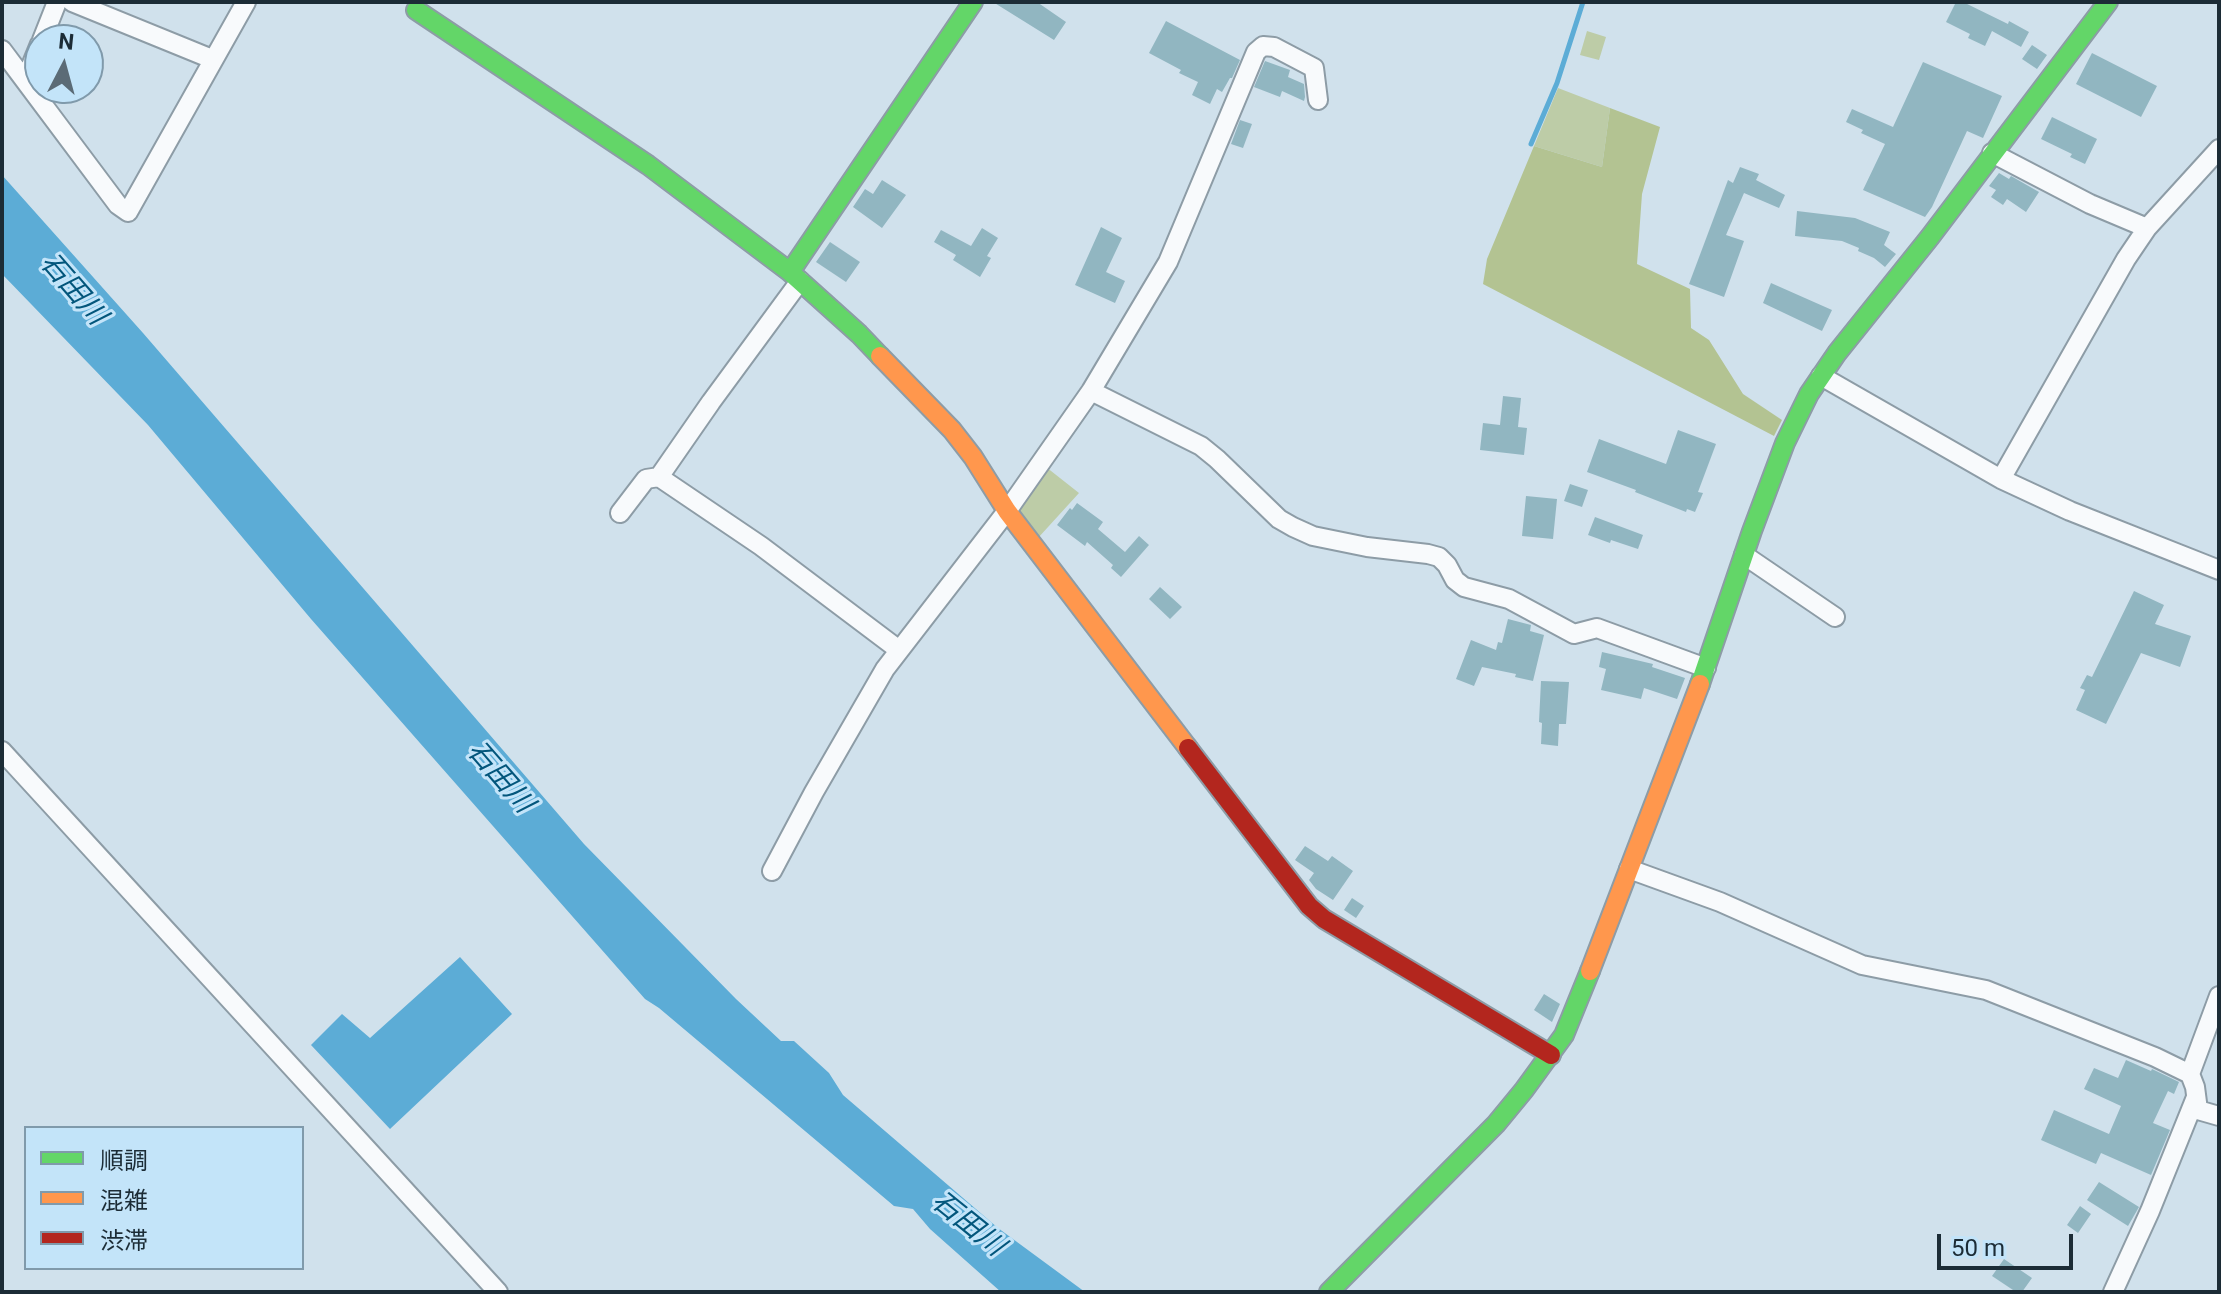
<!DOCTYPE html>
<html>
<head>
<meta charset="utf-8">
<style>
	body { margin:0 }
	#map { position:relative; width:2221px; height:1294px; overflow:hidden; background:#d0e1ec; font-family:Roboto,"Noto Sans JP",sans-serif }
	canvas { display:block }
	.frame { position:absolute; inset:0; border:4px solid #1c2c36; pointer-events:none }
	.legend { position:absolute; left:24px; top:1126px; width:280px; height:144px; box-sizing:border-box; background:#c3e4f9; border:2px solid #809aab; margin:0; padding:10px 14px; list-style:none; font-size:24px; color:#1c2c36 }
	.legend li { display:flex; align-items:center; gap:16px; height:40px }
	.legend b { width:40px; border:2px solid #809aab }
	.north { position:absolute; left:24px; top:24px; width:80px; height:80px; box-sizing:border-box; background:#c3e4f9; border:2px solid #809aab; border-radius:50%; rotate:6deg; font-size:22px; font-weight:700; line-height:32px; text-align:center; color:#1c2c36 }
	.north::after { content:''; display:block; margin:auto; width:28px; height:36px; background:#5b6b76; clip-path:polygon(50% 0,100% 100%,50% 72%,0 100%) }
	.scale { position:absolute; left:1937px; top:1234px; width:136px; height:36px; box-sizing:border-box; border:4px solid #1c2c36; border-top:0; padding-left:10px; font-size:24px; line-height:28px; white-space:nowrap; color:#1c2c36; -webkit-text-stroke:6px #c3e4f9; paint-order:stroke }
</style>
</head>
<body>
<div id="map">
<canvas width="2221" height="1294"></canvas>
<div class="frame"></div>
<ul class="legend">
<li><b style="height:10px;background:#63d668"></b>順調</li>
<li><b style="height:10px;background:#ff974d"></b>混雑</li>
<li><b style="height:10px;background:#b3261e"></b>渋滞</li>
</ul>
<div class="north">N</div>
<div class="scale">50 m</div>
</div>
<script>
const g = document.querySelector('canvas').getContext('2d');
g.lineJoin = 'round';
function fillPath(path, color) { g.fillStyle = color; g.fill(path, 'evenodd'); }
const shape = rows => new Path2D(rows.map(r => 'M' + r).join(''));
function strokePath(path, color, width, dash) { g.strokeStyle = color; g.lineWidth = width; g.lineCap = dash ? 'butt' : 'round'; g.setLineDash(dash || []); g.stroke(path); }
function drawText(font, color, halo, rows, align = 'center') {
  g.font = font + ' Roboto,"Noto Sans JP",sans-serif'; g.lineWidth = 6; g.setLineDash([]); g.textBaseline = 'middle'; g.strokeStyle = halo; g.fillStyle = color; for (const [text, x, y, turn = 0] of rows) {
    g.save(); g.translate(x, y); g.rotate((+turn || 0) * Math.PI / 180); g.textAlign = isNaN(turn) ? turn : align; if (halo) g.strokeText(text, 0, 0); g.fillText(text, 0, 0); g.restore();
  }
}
fillPath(shape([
	[1587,31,1606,37,1599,60,1580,55],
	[1558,88,1610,108,1602,167,1534,146],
	[1046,467,1079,493,1038,538,1017,508]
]), '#bdcca7');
fillPath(shape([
	[1610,108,1660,127,1642,194,1637,264,1690,289,1691,328,1709,340,1743,394,1782,420,1774,436,1483,284,1487,259,1534,146,1602,167]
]), '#b3c392');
fillPath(shape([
	[2,175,143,333,584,844,736,999,781,1041,794,1041,829,1073,843,1095,998,1228,1085,1292,1001,1292,930,1229,913,1209,894,1206,659,1008,645,999,311,619,148,425,2,274],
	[460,957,512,1014,390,1129,311,1045,342,1014,370,1038]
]), '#5cacd6');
strokePath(shape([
	[1531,144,1557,83,1583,2]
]), '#5cacd6', 5);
fillPath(shape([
	[993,2,1037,2,1066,22,1054,40],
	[1956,2,1963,2,2008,24,2009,21,2029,32,2021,47,1992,31,1985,46,1968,38,1970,34,1946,22],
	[1166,21,1240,60,1232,78,1230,78,1222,92,1217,89,1210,104,1192,95,1198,82,1179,73,1181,70,1149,53],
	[2032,45,2047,55,2037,69,2022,59],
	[2092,53,2157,86,2141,117,2076,84],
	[1265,61,1290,70,1288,77,1304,84,1305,97,1304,101,1282,91,1280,97,1254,87],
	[1923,62,2002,96,1983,138,1967,131,1932,207,1925,217,1863,190,1885,144,1861,133,1863,130,1846,122,1852,109,1893,127],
	[2052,117,2097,139,2085,164,2070,157,2072,154,2041,139],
	[1240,120,1252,124,1243,148,1231,144],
	[1740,167,1759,174,1756,180,1785,195,1779,208,1744,193,1726,235,1744,241,1724,297,1689,284,1728,180,1733,183],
	[1999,173,2009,179,2011,176,2039,192,2026,212,2007,199,2003,205,1991,197,1996,190,1989,186],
	[882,180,906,195,882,228,853,207,865,189,873,194],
	[1797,211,1855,218,1890,232,1884,245,1896,254,1885,267,1874,258,1858,251,1859,248,1842,241,1795,236],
	[1101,227,1122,238,1106,272,1125,281,1115,303,1075,285],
	[982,228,998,238,987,256,991,258,980,277,953,260,956,255,934,242,941,230,971,246],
	[830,242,860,262,846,282,816,262],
	[1771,283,1832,310,1822,331,1763,303],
	[1503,396,1521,398,1518,427,1527,428,1524,455,1480,450,1483,423,1500,425],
	[1678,430,1716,444,1698,492,1703,493,1695,512,1687,509,1686,512,1635,492,1636,490,1587,472,1599,439,1666,464],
	[1570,484,1588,490,1582,507,1564,501],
	[1526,496,1557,499,1553,539,1522,536],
	[1077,503,1103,522,1098,529,1125,552,1139,536,1149,545,1121,577,1111,568,1113,565,1087,542,1085,546,1057,525,1070,508,1072,510],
	[1595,517,1643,535,1638,549,1611,540,1610,543,1588,535],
	[1160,587,1182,607,1170,619,1149,599],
	[2134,591,2164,605,2155,624,2191,636,2180,667,2141,653,2106,724,2076,710,2085,690,2080,688,2087,675,2092,677],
	[1508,619,1531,625,1530,631,1544,635,1533,681,1515,677,1516,674,1482,667,1474,686,1456,679,1471,640,1496,650,1498,642,1502,643],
	[1602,652,1653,664,1652,667,1685,678,1677,699,1644,688,1641,699,1601,690,1606,669,1599,667],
	[1541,681,1569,682,1566,724,1559,724,1558,746,1541,744,1542,723,1539,722],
	[1305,846,1328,861,1332,856,1353,871,1333,900,1316,889,1309,880,1314,873,1295,860],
	[1352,898,1364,906,1356,918,1344,910],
	[1544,994,1560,1004,1552,1022,1534,1010],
	[2126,1060,2151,1071,2152,1069,2179,1082,2174,1094,2168,1091,2153,1123,2170,1130,2151,1175,2101,1153,2096,1164,2041,1140,2054,1110,2109,1134,2121,1106,2084,1089,2094,1068,2118,1078],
	[2099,1182,2139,1207,2128,1226,2087,1200],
	[2080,1206,2091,1214,2078,1233,2067,1225],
	[2004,1259,2032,1278,2022,1292,2016,1292,1992,1276]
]), '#91b6c1');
const street = shape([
	[72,2,212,59],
	[42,40,57,2],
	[2,50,118,205,128,212,246,2],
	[23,78,29,71,40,44],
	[1992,153,2090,204,2147,228],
	[1821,376,2001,479,2070,511,2219,570],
	[1091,391,1201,446,1217,459,1279,519,1293,527,1313,536,1367,547,1428,554,1439,557,1447,565,1455,580,1464,587,1509,599,1574,634,1597,628,1706,668],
	[659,477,711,402,800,281],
	[2001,479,2126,259,2147,228,2219,149],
	[620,513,646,479,659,477,761,546,899,650],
	[1744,555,1835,617],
	[2,751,498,1292],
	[1629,869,1720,902,1862,965,1986,990,2155,1057,2190,1074],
	[772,871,814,792,885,669,1007,511,1091,391,1168,262,1256,52,1263,46,1274,47,1314,68,1318,100],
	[2219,996,2190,1074,2195,1087,2198,1110,2219,1116],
	[2113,1292,2150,1211,2196,1097]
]);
const fast = shape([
	[416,10,648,165,790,272,859,334,880,356],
	[790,272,973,2],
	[1700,684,1752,531,1785,443,1809,394,1837,353,1930,237,2108,2],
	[1329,1292,1496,1124,1524,1090,1564,1035,1590,971]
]);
const slow = shape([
	[880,356,952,430,973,457,1007,511,1188,748],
	[1590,971,1700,684]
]);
const jam = shape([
	[1188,748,1309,906,1324,919,1551,1055]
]);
strokePath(street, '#8d9ca6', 22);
strokePath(fast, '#8d9ca6', 22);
strokePath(slow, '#8d9ca6', 22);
strokePath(jam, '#8d9ca6', 22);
strokePath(street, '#f8fafc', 18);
strokePath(fast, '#63d668', 18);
strokePath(slow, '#ff974d', 18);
strokePath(jam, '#b3261e', 18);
drawText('italic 28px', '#03567c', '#c3e4f9', [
	["石田川",72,290,49],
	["石田川",499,778,49],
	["石田川",967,1225,39]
]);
</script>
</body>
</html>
